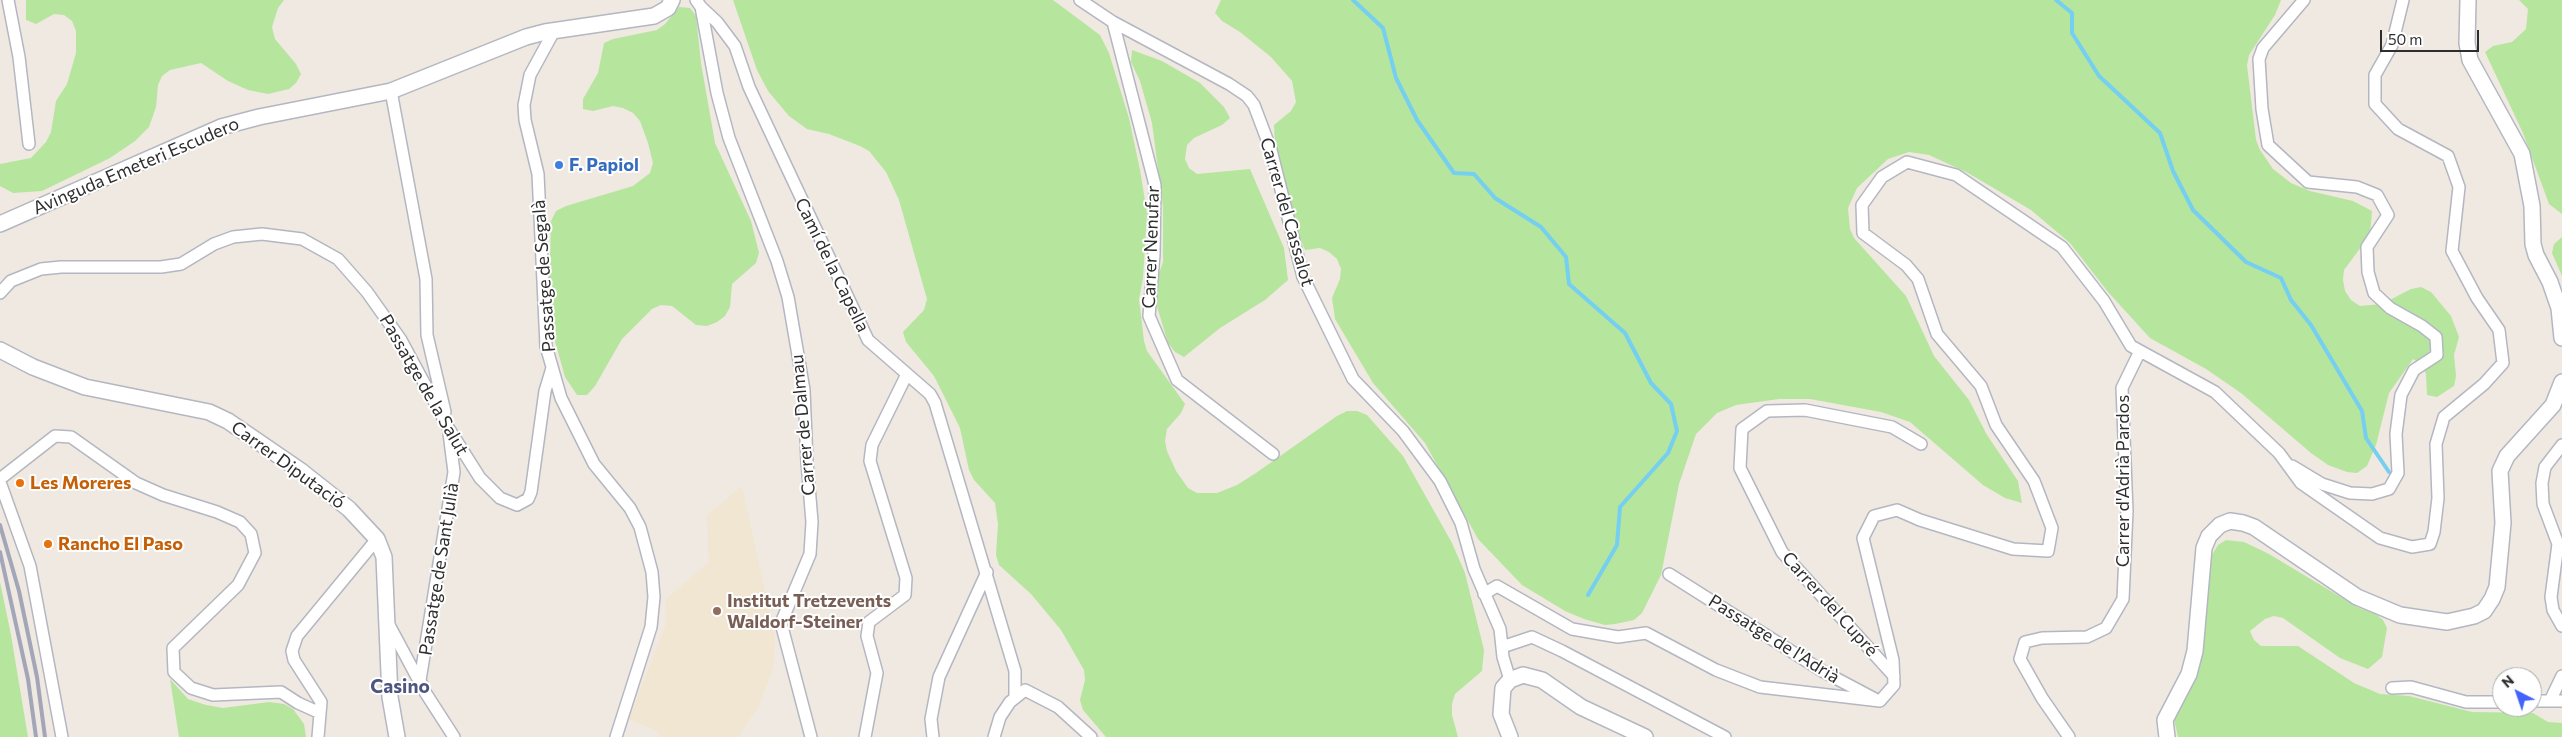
<!DOCTYPE html>
<html>
<head>
<meta charset="utf-8">
<style>
	body { margin:0 }
	#map { position:relative; width:2562px; height:737px; overflow:hidden; background:#efe9e1; font-family:Commissioner,sans-serif }
	canvas { display:block }
	.north { position:absolute; left:2492px; top:667px; width:50px; height:50px; box-sizing:border-box; background:#fff; border:1px solid #ababab; border-radius:50%; rotate:319deg; font-size:14px; font-weight:700; line-height:20px; text-align:center; color:#2e2e2e }
	.north::after { content:''; display:block; margin:auto; width:18px; height:22px; background:#4264fb; clip-path:polygon(50% 0,100% 100%,50% 72%,0 100%) }
	.scale { position:absolute; left:2380px; top:30px; width:99px; height:22px; box-sizing:border-box; border:2px solid #2e2e2e; border-top:0; padding-left:6px; font-size:15px; line-height:18px; white-space:nowrap; color:#2e2e2e; -webkit-text-stroke:4px #fff; paint-order:stroke }
</style>
</head>
<body>
<div id="map">
<canvas width="2562" height="737"></canvas>
<div class="north">N</div>
<div class="scale">50 m</div>
</div>
<script>
const g = document.querySelector('canvas').getContext('2d');
g.lineJoin = 'round';
function fillPath(path, color) { g.fillStyle = color; g.fill(path, 'evenodd'); }
const shape = rows => new Path2D(rows.map(r => 'M' + r).join(''));
function strokePath(path, color, width, dash) { g.strokeStyle = color; g.lineWidth = width; g.lineCap = dash ? 'butt' : 'round'; g.setLineDash(dash || []); g.stroke(path); }
function drawText(font, color, halo, rows, align = 'center') {
  g.font = font + ' Commissioner,sans-serif'; g.lineWidth = 4; g.setLineDash([]); g.textBaseline = 'middle'; g.strokeStyle = halo; g.fillStyle = color; for (const [text, x, y, turn = 0] of rows) {
    g.save(); g.translate(x, y); g.rotate((+turn || 0) * Math.PI / 180); g.textAlign = isNaN(turn) ? turn : align; if (halo) g.strokeText(text, 0, 0); g.fillText(text, 0, 0); g.restore();
  }
}
fillPath(shape([
	[742,486,775,638,773,667,759,706,738,737,659,737,658,731,629,719,667,621,665,600,709,562,707,515]
]), '#f0e6d1');
fillPath(shape([
	[26,0,284,0,278,8,272,27,275,39,296,64,301,74,296,83,289,89,268,94,248,90,228,81,201,63,170,70,162,76,158,85,156,107,149,127,135,141,110,158,42,191,13,193,0,186,0,164,31,158,46,142,51,132,56,101,67,84,76,53,76,31,72,21,64,15,54,14,36,24,26,20],
	[733,0,1053,0,1100,35,1109,53,1129,118,1140,170,1147,213,1143,278,1139,299,1144,341,1147,351,1185,404,1181,413,1167,429,1165,441,1167,451,1176,471,1188,488,1197,493,1217,493,1237,485,1256,473,1337,416,1347,411,1357,411,1367,415,1403,456,1452,543,1465,573,1484,650,1482,671,1455,694,1452,704,1452,715,1458,737,1106,737,1083,710,1080,700,1085,680,1084,670,1061,630,1031,594,999,565,996,555,998,524,995,503,974,480,969,470,960,428,934,376,906,342,903,332,924,310,927,299,899,200,886,172,869,151,860,146,829,134,807,129,789,116,768,91,757,70],
	[1221,0,2281,0,2275,15,2249,55,2247,65,2256,140,2260,150,2273,169,2291,183,2310,191,2353,201,2372,211,2370,235,2344,270,2343,280,2345,291,2351,300,2360,306,2382,304,2411,289,2421,287,2431,292,2451,316,2459,337,2454,355,2456,376,2454,386,2437,397,2427,395,2426,374,2422,364,2413,359,2389,393,2376,445,2367,466,2357,473,2347,472,2328,465,2311,453,2241,393,2206,369,2150,338,2108,292,2070,243,2031,210,1968,173,1929,155,1909,152,1888,159,1857,188,1848,208,1850,229,1854,238,1906,296,1934,356,1969,400,1987,435,2018,481,2022,503,2005,498,1983,485,1910,422,1881,412,1810,399,1779,399,1736,405,1717,413,1696,434,1679,484,1661,575,1642,613,1634,620,1615,624,1605,625,1584,619,1565,611,1522,585,1478,539,1425,443,1373,383,1335,319,1332,298,1340,279,1341,269,1337,259,1329,252,1320,248,1305,250,1298,233,1275,146,1274,125,1291,111,1296,102,1292,81,1271,57,1240,32,1222,21,1215,13],
	[2519,0,2562,0,2562,214,2549,204,2523,133,2485,52,2493,46,2512,42,2526,29,2528,9],
	[679,7,690,8,696,16,701,63,715,143,751,221,759,253,756,263,732,284,730,307,725,316,717,322,707,326,696,325,672,306,661,305,652,309,622,339,595,386,587,395,577,395,565,377,551,327,549,306,551,221,556,211,566,206,633,186,650,173,653,163,648,143,640,121,633,113,623,108,613,106,593,111,583,109,583,99,598,73,604,43,613,39,657,30,665,24],
	[1132,50,1162,61,1200,83,1224,107,1230,118,1222,125,1194,138,1187,145,1185,159,1189,168,1197,174,1250,169,1284,248,1288,280,1265,300,1220,328,1184,357,1175,352,1168,343,1156,303,1156,282,1163,262,1163,207,1152,123,1140,81,1131,62],
	[2562,237,2562,276,2552,253,2554,244],
	[2226,540,2244,542,2269,554,2359,608,2376,614,2383,620,2387,628,2382,657,2368,669,2340,658,2283,618,2274,616,2265,619,2250,631,2254,640,2261,646,2298,646,2354,683,2380,694,2409,696,2472,712,2533,713,2548,722,2562,723,2562,737,2178,737,2174,719,2181,697,2199,667,2210,558,2218,545],
	[0,582,11,635,28,737,0,737],
	[170,679,188,699,206,705,223,708,269,702,284,704,293,709,304,724,306,737,179,737]
]), '#b6e59e');
strokePath(shape([
	[1353,0,1383,28,1396,78,1417,120,1454,173,1474,174,1495,198,1541,227,1566,257,1569,284,1625,333,1651,383,1671,404,1677,431,1668,453,1620,507,1617,545,1588,595],
	[2056,0,2072,13,2072,33,2099,76,2160,133,2173,171,2193,210,2246,262,2281,278,2291,300,2311,325,2362,411,2366,438,2389,472]
]), '#75cff0', 4);
const street = shape([
	[8,0,19,57,29,144],
	[696,0,701,7,717,93,729,138,777,261,788,297,804,390,807,462,812,522,810,554,781,623,811,737],
	[1080,0,1113,22,1229,84,1247,96,1254,105,1271,150,1303,277,1353,379,1403,431,1440,481,1461,523,1474,569,1500,629,1503,657,1510,680],
	[701,7,717,22,735,46,749,87,868,340,930,394,935,403,1015,671,1015,696],
	[1113,22,1155,185,1154,254,1149,316,1177,380,1273,454],
	[554,31,530,75,524,105,525,120,538,174,546,346,561,398,594,464,630,508,640,527,652,572,654,597,651,627,616,737],
	[391,91,426,279,427,335,445,412],
	[0,293,11,281,41,269,61,267,161,267,181,264,214,244,233,237,262,234,302,239,338,259,367,292,401,340,449,429,480,478,500,498,517,505,528,499,531,492,545,391,552,368],
	[2562,445,2545,467,2542,483,2543,504,2558,544,2551,597,2553,610,2562,626],
	[2292,466,2322,484,2350,493,2372,494,2389,489,2398,473,2396,434,2401,395,2414,370,2437,355,2436,337,2422,326,2390,308,2374,293,2368,272,2367,247,2388,215,2377,195,2357,187,2308,182,2268,145,2262,109,2259,59,2263,48,2304,0],
	[0,479,55,436,71,437,136,483,163,495,217,512,240,522,251,534,255,553,238,585,173,648,174,672,191,688,213,695,281,692,298,703,320,713],
	[0,482,30,566,62,737],
	[1669,574,1824,672,1875,699],
	[1484,594,1497,586,1572,629,1618,637,1646,633,1716,670,1760,687,1880,701,1894,685,1893,660,1863,538,1874,516,1897,510,1920,520,2013,549,2048,551,2052,528,2034,481,1996,425,1981,386,1937,334,1918,279,1906,265,1863,233,1862,205,1882,177,1907,162,1956,175,2062,247,2104,301,2131,346,2215,392,2279,453,2301,483,2380,538,2412,547,2430,544,2434,532,2438,498,2436,444,2444,417,2484,384,2503,363,2499,330,2477,298,2452,251,2459,187,2448,156,2398,129,2375,104,2375,75,2392,45,2403,0],
	[388,623,425,692,454,737],
	[1502,647,1532,637,1562,651,1725,737],
	[1894,676,1782,552,1740,468,1742,429,1767,411,1805,410,1892,427,1921,444],
	[2392,688,2411,687,2466,702,2502,702],
	[425,692,420,680,454,472,449,433],
	[2532,701,2562,701],
	[2550,701,2562,676],
	[318,737,321,702,294,660,292,651,297,636,377,539],
	[865,737,877,673,867,636,869,622,905,595,906,578,870,461,872,445,907,374],
	[933,737,931,719,939,677,987,572],
	[994,737,1000,717,1010,702,1025,690,1058,707,1091,737],
	[2069,737,2042,698,2020,659,2025,642,2042,638,2087,637,2106,628,2123,599,2127,511,2122,388,2140,351]
]);
const secondary = shape([
	[2468,0,2467,43,2470,60,2522,154,2532,206,2533,244,2536,255,2550,282,2559,308,2562,338],
	[0,224,221,127,259,117,391,91,526,37,545,32,654,16,668,8,672,0],
	[0,350,33,367,85,387,209,412,228,421,301,471,349,509,377,539,384,557,390,697,397,737],
	[1510,737,1501,714,1503,688,1510,680,1523,675,1542,680,1581,707,1645,737],
	[2167,737,2165,720,2189,674,2195,651,2204,548,2209,536,2220,525,2230,521,2243,523,2254,527,2357,597,2400,615,2447,622,2474,616,2484,611,2492,599,2497,587,2503,523,2500,471,2507,456,2553,405,2562,382]
]);
strokePath(street, '#b4b7c1', 14);
strokePath(secondary, '#b4b7c1', 18);
strokePath(street, '#fff', 11);
strokePath(secondary, '#fff', 15);
strokePath(shape([
	[0,525,19,591,37,677,45,737],
	[0,552,28,679,36,737]
]), '#a3a6b8', 4);
for (const [x, y, r, color] of [
	[559,165,5,"#3f7fe0"],
	[20,483,5,"#e8710a"],
	[48,544,5,"#e8710a"],
	[717,611,5,"#8d6e63"]
]) { const dot = new Path2D(); dot.arc(x, y, r, 0, 2 * Math.PI); g.fillStyle = color; g.fill(dot); strokePath(dot, '#fff', 2); }
drawText('bold 18px', '#366cbe', '#fff', [
	["F. Papiol",569,165]
], 'left');
drawText('18px', '#2e2e2e', '#fff', [
	["Avinguda Emeteri Escudero",136,166,-23],
	["Carrer del Cassalot",1287,212,74],
	["Carrer Nenufar",1151,247,-88],
	["Camí de la Capella",832,265,64],
	["Passatge de Segalà",544,276,-94],
	["Passatge de la Salut",424,385,60],
	["Carrer de Dalmau",803,425,-95],
	["Carrer Diputació",288,465,36],
	["Carrer d'Adrià Pardos",2123,481,-90],
	["Passatge de Sant Julià",439,569,-81],
	["Carrer del Cupré",1830,604,48],
	["Passatge de l'Adrià",1774,639,32]
]);
drawText('bold 18px', '#c56008', '#fff', [
	["Les Moreres",30,483],
	["Rancho El Paso",58,544]
], 'left');
drawText('bold 18px', '#785e54', '#fff', [
	["Institut Tretzevents",727,601],
	["Waldorf-Steiner",727,622]
], 'left');
drawText('bold 19px', '#4d5680', '#fff', [
	["Casino",400,687]
]);
</script>
</body>
</html>
